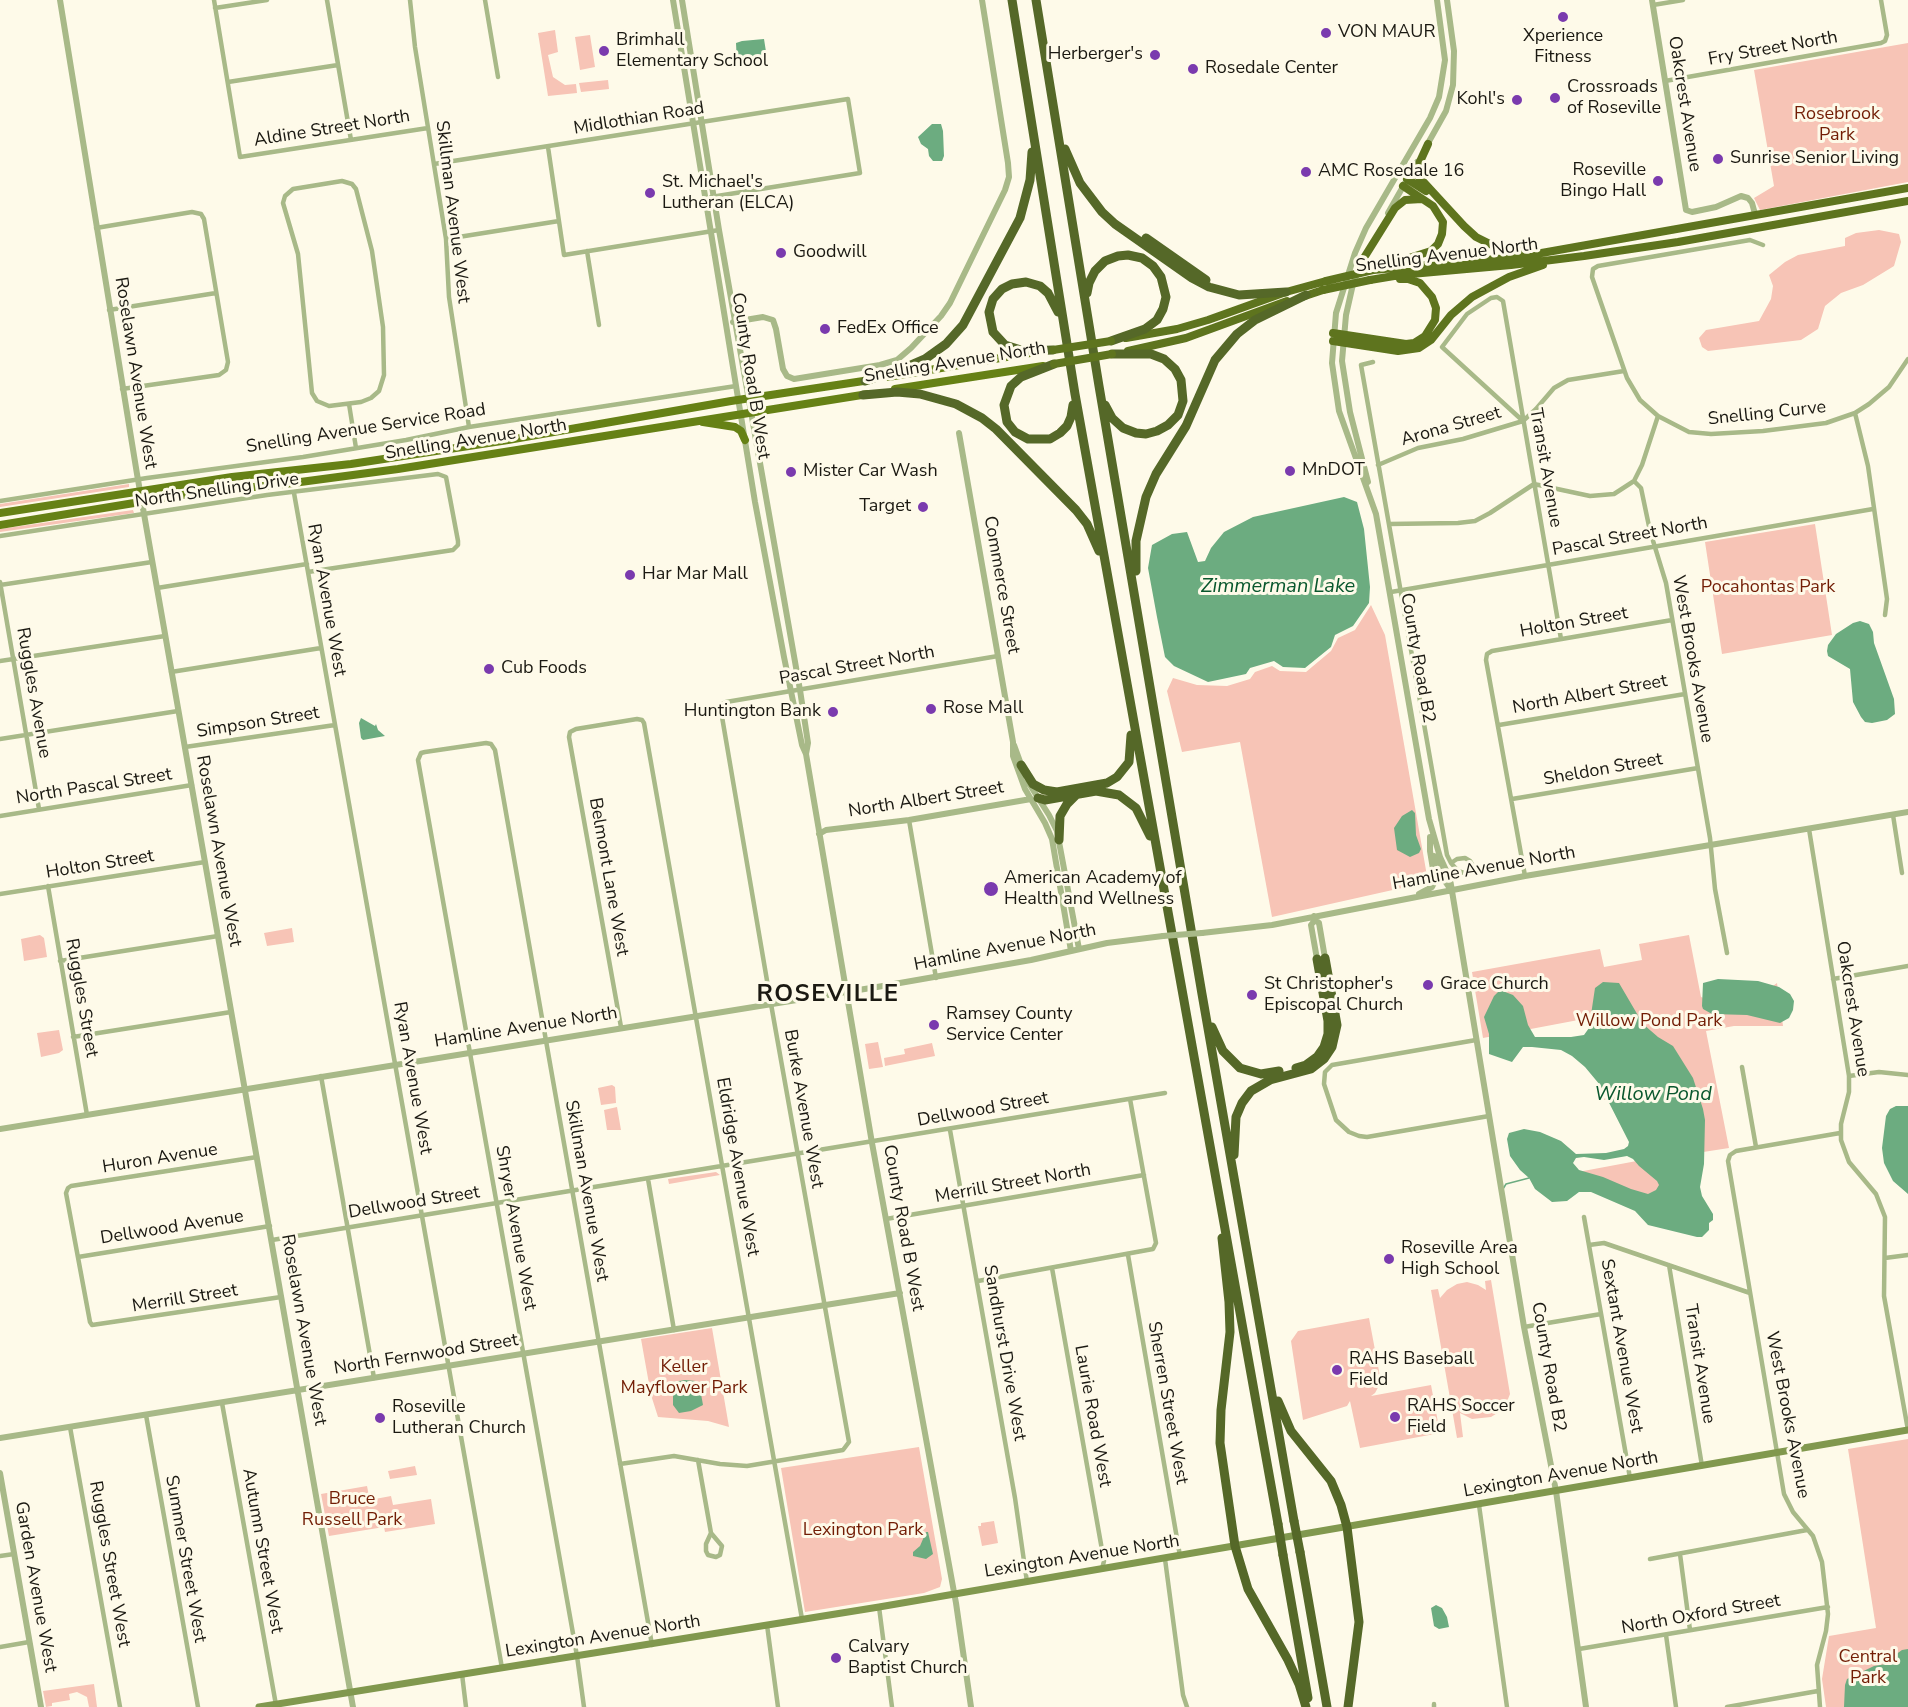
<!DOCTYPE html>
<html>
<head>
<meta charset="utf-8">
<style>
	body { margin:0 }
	canvas { display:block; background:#fefae9 }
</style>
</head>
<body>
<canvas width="1908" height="1707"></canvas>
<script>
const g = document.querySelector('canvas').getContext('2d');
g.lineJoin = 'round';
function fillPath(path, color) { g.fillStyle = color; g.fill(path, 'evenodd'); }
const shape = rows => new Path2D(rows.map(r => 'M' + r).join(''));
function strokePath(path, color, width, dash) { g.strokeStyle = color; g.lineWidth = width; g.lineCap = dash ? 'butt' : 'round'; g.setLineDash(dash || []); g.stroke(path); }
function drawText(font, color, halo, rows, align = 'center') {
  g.font = font + ' "Nunito Sans",sans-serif'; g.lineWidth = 6; g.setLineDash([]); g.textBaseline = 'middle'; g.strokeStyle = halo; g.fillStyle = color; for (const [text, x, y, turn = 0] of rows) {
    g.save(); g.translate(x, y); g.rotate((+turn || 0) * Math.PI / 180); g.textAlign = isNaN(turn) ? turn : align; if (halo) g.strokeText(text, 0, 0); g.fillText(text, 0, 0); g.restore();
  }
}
fillPath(shape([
	[555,30,558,52,548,55,553,77,565,85,576,84,577,93,548,96,538,33],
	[590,35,595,67,580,70,575,37],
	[1908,43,1908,182,1760,210,1754,198,1774,186,1754,70],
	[608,80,609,89,581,92,579,83],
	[1879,230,1899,234,1901,242,1894,266,1863,285,1841,293,1825,306,1818,329,1801,340,1708,351,1702,347,1699,338,1706,330,1759,321,1771,299,1773,286,1769,275,1785,262,1798,255,1845,246,1845,238,1856,233],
	[129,484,129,487,0,507,0,504],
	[133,510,134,513,0,532,0,529],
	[1815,524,1832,635,1722,654,1705,542],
	[1371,605,1385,635,1427,876,1424,883,1272,917,1240,742,1182,752,1167,691,1173,678,1197,685,1227,686,1250,679,1255,672,1272,666,1280,671,1306,672,1331,651,1338,638,1355,630],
	[292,928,294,942,267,946,264,933],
	[40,935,44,938,47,957,24,961,21,939],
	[1689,935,1701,997,1714,1002,1759,996,1777,983,1783,1026,1734,1026,1706,1031,1729,1148,1684,1155,1692,1212,1578,1172,1642,1160,1630,1095,1604,1100,1589,1018,1483,1038,1472,972,1600,949,1604,967,1642,960,1639,944],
	[59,1030,63,1050,59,1053,41,1057,37,1033],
	[878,1042,883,1067,869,1069,865,1044],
	[932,1043,935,1056,885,1066,884,1058,905,1054,904,1049],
	[612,1085,615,1087,616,1103,601,1105,598,1088],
	[617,1107,621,1130,607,1130,604,1110],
	[716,1172,720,1175,669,1184,668,1179],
	[1491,1280,1510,1394,1506,1404,1499,1412,1491,1417,1472,1419,1460,1413,1463,1437,1457,1438,1431,1290,1438,1289,1440,1298,1447,1290,1457,1284,1467,1282,1478,1285,1486,1290,1485,1281],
	[1369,1318,1381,1382,1375,1393,1371,1396,1431,1385,1440,1433,1360,1448,1350,1401,1347,1406,1303,1420,1291,1341,1298,1331],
	[712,1328,729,1427,708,1421,658,1417,651,1395,641,1339],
	[1908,1439,1908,1707,1826,1707,1822,1679,1829,1636,1876,1628,1848,1449],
	[919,1447,942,1579,940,1587,924,1593,805,1612,781,1468],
	[415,1466,417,1475,390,1479,388,1471],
	[367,1486,369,1496,374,1495,375,1499,391,1496,393,1505,431,1499,435,1524,385,1532,384,1527,329,1536,321,1494],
	[994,1521,998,1543,982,1546,978,1526,981,1526,981,1523],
	[94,1684,97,1707,89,1707,87,1697,77,1692,69,1694,70,1700,52,1703,52,1706,46,1707,43,1691]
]), '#f7c4b6');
fillPath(shape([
	[764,39,767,58,737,65,736,43,742,41],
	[932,124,941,124,943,131,944,156,942,161,933,161,929,156,928,149,921,144,918,137],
	[1344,497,1357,502,1364,529,1370,587,1369,603,1353,626,1335,635,1331,647,1305,668,1283,667,1274,661,1250,668,1246,674,1208,682,1174,666,1165,657,1157,617,1148,568,1152,545,1172,534,1187,532,1198,562,1205,561,1211,548,1224,532,1253,517],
	[1860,621,1869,624,1873,632,1874,643,1894,699,1895,714,1887,720,1872,723,1865,722,1861,717,1853,702,1850,669,1828,656,1827,651,1828,645,1836,634,1853,623],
	[361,718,375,726,376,724,378,730,385,736,363,740,361,738,359,723],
	[1412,810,1415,813,1416,835,1421,849,1419,853,1410,857,1397,850,1394,828,1402,816],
	[1718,979,1758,981,1779,987,1790,994,1794,1001,1793,1010,1789,1018,1780,1023,1747,1015,1712,1014,1703,1009,1702,1006,1703,983],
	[1603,982,1619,983,1643,1024,1658,1037,1673,1046,1693,1078,1703,1109,1705,1120,1704,1164,1700,1187,1702,1196,1713,1214,1713,1220,1709,1223,1709,1230,1702,1237,1697,1237,1648,1225,1635,1211,1591,1192,1579,1192,1567,1201,1552,1202,1535,1189,1529,1178,1520,1170,1510,1156,1507,1139,1509,1133,1524,1129,1540,1132,1561,1141,1576,1154,1606,1153,1624,1149,1628,1146,1629,1142,1600,1085,1585,1067,1572,1056,1561,1050,1532,1047,1523,1047,1512,1062,1489,1054,1489,1034,1484,1017,1494,996,1500,990,1513,995,1523,1006,1528,1025,1535,1037,1571,1037,1584,1035,1589,1028,1595,988],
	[1627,1156,1633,1159,1639,1166,1657,1181,1659,1185,1656,1190,1648,1194,1631,1189,1603,1177,1579,1170,1573,1163,1576,1158,1584,1157,1604,1160],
	[1896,1106,1908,1106,1908,1194,1893,1181,1884,1163,1882,1148,1886,1116,1890,1109],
	[685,1380,696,1381,701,1394,703,1405,691,1411,679,1413,673,1405,673,1382],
	[926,1532,928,1532,933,1554,926,1559,913,1556,913,1552,920,1546],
	[1436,1605,1442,1608,1447,1617,1449,1627,1439,1629,1434,1626,1431,1608],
	[1908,1649,1908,1707,1844,1707,1845,1685,1847,1679,1874,1666,1892,1663,1895,1655,1902,1650]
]), '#6cac80');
strokePath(shape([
	[1503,1189,1506,1184,1529,1178]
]), '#6cac80', 1.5);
strokePath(shape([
	[214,0,240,157,428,128],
	[327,0,351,140],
	[410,0,415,47,446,239,449,297,469,427],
	[485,0,498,77],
	[1653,5,1683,0],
	[215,8,267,0],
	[1665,81,1881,43,1885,41,1887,35,1881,0],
	[228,82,338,65],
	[548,147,564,255,719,230],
	[434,164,848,99,860,173,711,197],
	[342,181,352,184,356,189,372,251,383,327,384,375,379,391,371,398,361,402,329,406,317,401,312,393,298,254,283,203,285,196,293,189,342,181],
	[96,228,192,212,201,214,204,219,228,362,226,370,219,375,122,389],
	[446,239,559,221],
	[1763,245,1750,240,1598,266,1593,269,1592,277,1627,378,1640,400,1658,416,1689,432,1711,434,1763,431,1826,423,1855,413,1869,404,1889,387,1908,359],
	[587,251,599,325],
	[109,310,216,293],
	[1373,362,1361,365,1447,855,1451,863,1458,871,1464,873,1470,871,1473,866,1470,861,1465,858,1457,859,1451,863],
	[349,404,356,448],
	[1855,413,1868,466,1887,599,1885,615],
	[1523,421,1442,347,1467,314,1491,298,1497,297,1503,301,1561,639],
	[1378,465,1418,448,1463,439,1523,421,1536,409,1554,388,1568,380,1624,371],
	[1634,481,1641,488,1650,531,1666,583,1710,838,1715,889,1727,953],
	[294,493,502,1668],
	[0,501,147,478,303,457,406,440,469,427,736,386],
	[1389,524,1458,523,1475,521,1490,513,1534,484,1590,496,1614,494,1634,481,1642,465,1658,416],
	[0,536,267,495,438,474,446,477,458,541,458,545,453,550,308,572],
	[0,582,39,809],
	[0,585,152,562],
	[157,588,307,564],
	[1391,592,1873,509],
	[0,661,165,636],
	[171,672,321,648],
	[1499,725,1685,694],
	[0,739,178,711],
	[185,747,335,725],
	[1512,799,1698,768],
	[1893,815,1902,873],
	[0,816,192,785],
	[909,820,936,978],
	[1809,829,1849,1076,1849,1092,1841,1124,1841,1140,1849,1162,1876,1194,1885,1217,1884,1296,1908,1430],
	[1525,876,1486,660,1487,654,1492,651,1672,620],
	[48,886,87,1115],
	[0,894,205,862],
	[60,961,218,936],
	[1833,979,1908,966],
	[621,1027,569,737,570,732,576,729,637,719,642,720,644,723,802,1619],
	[73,1037,231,1012],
	[1476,1040,1332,1065,1325,1072,1324,1084,1336,1120,1349,1132,1359,1136,1367,1137,1489,1116],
	[1742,1067,1756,1147],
	[321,1076,374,1378],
	[1849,1076,1879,1072,1908,1075],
	[950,1130,1015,1498,1027,1582],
	[257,1157,71,1186,68,1188,66,1193,90,1322,92,1325,281,1297],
	[648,1179,674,1330],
	[1584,1217,1630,1478],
	[886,1219,1144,1175],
	[272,1240,1165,1093],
	[1589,1245,1604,1243,1750,1293],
	[1128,1255,1180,1556],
	[78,1257,270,1226],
	[1885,1258,1908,1255],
	[1669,1265,1702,1466],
	[1052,1268,1104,1561,1102,1569],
	[978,1281,1153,1249,1156,1243,1130,1099],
	[1524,1327,1601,1314],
	[222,1403,276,1705],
	[146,1415,198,1707],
	[70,1427,120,1707],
	[698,1460,711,1533,722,1546,720,1555,716,1557,708,1555,706,1551,706,1544,711,1533],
	[620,1464,674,1456,720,1464,747,1466,843,1450,849,1442,771,1004,720,705,726,702,998,656],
	[1479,1505,1507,1707],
	[1680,1554,1690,1630],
	[0,1556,14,1554],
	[1165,1559,1183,1695,1187,1707],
	[1650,1559,1807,1530],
	[879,1607,892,1707],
	[767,1625,778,1707],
	[1666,1635,1676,1707],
	[0,1647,29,1642],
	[1579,1649,1828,1607],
	[462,1674,466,1707],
	[1434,1704,1434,1707],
	[584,1707,577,1656,418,760,421,753,425,752,486,743,491,744,495,750,652,1645],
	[1727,1707,1818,1691],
	[1820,1707,1817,1665,1826,1631,1828,1614,1822,1562,1813,1536,1793,1512,1784,1494,1728,1161,1730,1155,1736,1151,1840,1133]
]), '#a8b988', 4.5);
strokePath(shape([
	[60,0,137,474,353,1707],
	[673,0,755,502,784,657,802,745,806,754,872,1143,956,1603,971,1707],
	[682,0,719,230,800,690,808,743,806,754],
	[1437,0,1445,60,1439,97,1430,118,1366,228,1355,253,1336,313,1332,363,1339,411,1376,514,1429,819,1440,857,1450,879,1524,1327,1556,1491,1586,1707],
	[1652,0,1686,210,1692,212,1716,207,1741,196,1748,198,1752,203,1755,214],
	[1427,145,1446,111,1453,85,1454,51,1447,0],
	[1388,213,1417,162],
	[1363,259,1353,284,1346,315,1342,361,1350,412,1368,482],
	[733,322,763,317,773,320,776,329,783,369,787,376,794,379,880,365,897,360,911,348,941,316,950,303,1005,190,1009,177,1008,163,982,0],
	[959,433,1013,742,1013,756,1025,789,1045,823,1052,839,1071,951],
	[1014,745,1022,767],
	[1028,782,1049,815,1057,831,1079,949],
	[819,834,826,830,909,820,1031,799],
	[1434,856,1445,881,1451,890],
	[1419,894,1432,887,1435,881,1430,851,1430,837],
	[1314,916,1315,920,1319,923,1325,958],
	[1315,920,1311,925,1317,959],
	[1202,933,1272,925,1525,876,1908,812],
	[0,1129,877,987,1031,960,1107,943,1163,936],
	[0,1438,900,1293],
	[0,1473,41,1707]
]), '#a8b988', 6);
strokePath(shape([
	[259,1707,879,1607,1908,1430]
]), '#81984e', 7);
strokePath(shape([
	[888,377,1030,353],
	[895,389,1043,366],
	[703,422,735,427,741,431,745,440],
	[0,513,232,477,351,464,508,440,731,401,870,380],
	[0,525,195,493,293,483,398,469,868,394]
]), '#668115', 8);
strokePath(shape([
	[1428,144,1418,166,1418,176,1464,226,1476,237,1494,246,1532,251],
	[1407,179,1426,191],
	[1362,261,1395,208,1405,200,1422,199],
	[1387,265,1431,251,1438,244,1442,234,1443,222,1433,206,1403,186],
	[1373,270,1519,257,1908,188],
	[1370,280,1400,275,1511,265,1584,256,1678,242,1908,201],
	[1302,297,1323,290],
	[1333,333,1406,344,1414,343,1425,336,1435,320,1436,308,1432,297,1420,283,1408,279,1400,279],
	[1126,338,1177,329,1208,320,1286,292,1326,281],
	[1333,341,1398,351,1419,348,1431,340,1451,315,1472,297,1509,277,1543,265],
	[1128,351,1186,338,1287,301]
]), '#5e741e', 8);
strokePath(shape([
	[1012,0,1075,394,1278,1524],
	[1036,0,1099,386,1202,994,1294,1521],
	[1065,149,1080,183,1102,212,1115,224,1192,278,1209,287,1239,295,1286,292],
	[1146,238,1206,280],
	[1087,293,1089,283,1095,271,1105,261,1118,256,1128,255,1142,258,1153,266,1161,277,1166,297,1163,309,1157,320,1145,329,1111,341],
	[1053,350,1024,351,1005,345,993,332,989,312,993,299,1002,289,1012,284,1026,282,1040,286,1048,293,1058,312],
	[1054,364,1021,377,1011,386,1004,405,1007,422,1015,432,1028,439,1050,439,1060,433,1067,426,1071,417,1073,405],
	[865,381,902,369,925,359,946,344,963,325,1020,218,1030,180,1032,152],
	[863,395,897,392,920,394,956,404,982,418,996,429,1076,510,1087,524,1099,551],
	[1105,405,1112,418,1123,428,1136,433,1146,434,1157,431,1168,425,1178,415,1183,401,1181,380,1175,369,1164,359,1151,354,1112,354],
	[1136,571,1136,541,1146,497,1156,474,1186,426,1215,360,1237,334,1255,320,1306,295],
	[1021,765,1033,784,1044,790,1057,792],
	[1057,792,1107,783,1117,777,1129,762,1131,735],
	[1038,798,1045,800,1096,791,1119,795,1136,808,1150,836],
	[1059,840,1060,816,1067,804,1076,795],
	[1212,1027,1223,1051,1240,1068,1261,1074,1279,1071],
	[1296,1068,1306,1065,1317,1057,1324,1047,1328,1034,1328,1021,1317,959],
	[1234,1155,1236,1117,1242,1103,1251,1091,1270,1080,1311,1069,1324,1059,1332,1047,1337,1025,1325,958],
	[1222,1238,1229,1302,1230,1332,1221,1410,1220,1443,1235,1546,1248,1589,1288,1660,1299,1684,1306,1707],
	[1278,1401,1291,1431,1331,1481,1341,1505,1347,1527,1359,1622,1348,1707],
	[1300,1552,1327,1707],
	[1283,1555,1308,1698]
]), '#556828', 9);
strokePath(shape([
	[1163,936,1202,933]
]), '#a8b988', 6);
strokePath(shape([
	[1326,281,1373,270],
	[1323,290,1370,280],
	[1053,350,1111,341],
	[1054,364,1112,354]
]), '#5e741e', 8);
strokePath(shape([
	[1294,1521,1300,1552],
	[1278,1524,1283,1555]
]), '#556828', 9);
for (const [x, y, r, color] of [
	[1563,17,6,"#7a3aae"],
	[1326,33,6,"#7a3aae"],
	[604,51,6,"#7a3aae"],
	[1155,55,6,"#7a3aae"],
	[1193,69,6,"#7a3aae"],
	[1555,98,6,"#7a3aae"],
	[1517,100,6,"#7a3aae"],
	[1718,159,6,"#7a3aae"],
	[1306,172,6,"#7a3aae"],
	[1658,181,6,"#7a3aae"],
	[650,193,6,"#7a3aae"],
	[781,253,6,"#7a3aae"],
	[825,329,6,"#7a3aae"],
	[1290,471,6,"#7a3aae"],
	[791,472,6,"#7a3aae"],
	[923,507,6,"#7a3aae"],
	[630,575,6,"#7a3aae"],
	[489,669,6,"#7a3aae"],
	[931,709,6,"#7a3aae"],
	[833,712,6,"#7a3aae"],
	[991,889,8,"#7a3aae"],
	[1428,985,6,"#7a3aae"],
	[1252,995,6,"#7a3aae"],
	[934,1025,6,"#7a3aae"],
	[1389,1259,6,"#7a3aae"],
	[1337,1370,6,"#7a3aae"],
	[1395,1417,6,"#7a3aae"],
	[380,1418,6,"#7a3aae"],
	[836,1658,6,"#7a3aae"]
]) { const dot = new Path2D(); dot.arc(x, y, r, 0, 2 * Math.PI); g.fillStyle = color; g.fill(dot); strokePath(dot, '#fefae9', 2); }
drawText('18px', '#1b1912', '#fefae9', [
	["VON MAUR",1338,33],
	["Xperience",1563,37,"center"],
	["Fitness",1563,58,"center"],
	["Brimhall",616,41],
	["Elementary School",616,62],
	["Herberger's",1143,55,"right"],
	["Rosedale Center",1205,69],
	["Crossroads",1567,88],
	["of Roseville",1567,109],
	["Kohl's",1505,100,"right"],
	["Sunrise Senior Living",1730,159],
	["Roseville",1646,171,"right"],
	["Bingo Hall",1646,192,"right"],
	["AMC Rosedale 16",1318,172],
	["St. Michael's",662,183],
	["Lutheran (ELCA)",662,204],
	["Goodwill",793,253],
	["FedEx Office",837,329],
	["MnDOT",1302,471],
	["Mister Car Wash",803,472],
	["Target",911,507,"right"],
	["Har Mar Mall",642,575],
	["Cub Foods",501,669],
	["Rose Mall",943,709],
	["Huntington Bank",821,712,"right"],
	["American Academy of",1004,879],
	["Health and Wellness",1004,900],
	["St Christopher's",1264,985],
	["Episcopal Church",1264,1006],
	["Grace Church",1440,985],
	["Ramsey County",946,1015],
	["Service Center",946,1036],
	["Roseville Area",1401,1249],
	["High School",1401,1270],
	["RAHS Baseball",1349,1360],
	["Field",1349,1381],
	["RAHS Soccer",1407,1407],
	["Field",1407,1428],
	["Roseville",392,1408],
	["Lutheran Church",392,1429],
	["Calvary",848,1648],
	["Baptist Church",848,1669]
], 'left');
drawText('18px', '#1b1912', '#fefae9', [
	["Fry Street North",1773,49,-10],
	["Oakcrest Avenue",1684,104,81],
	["Midlothian Road",639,119,-9],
	["Aldine Street North",332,129,-9],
	["Skillman Avenue West",452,212,83],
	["Snelling Avenue North",1447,256,-7],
	["Snelling Avenue North",955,363,-9],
	["Roselawn Avenue West",135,373,81],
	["County Road B West",750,376,81],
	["Snelling Curve",1767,414,-6],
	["Arona Street",1451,427,-16],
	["Snelling Avenue Service Road",366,429,-9],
	["Snelling Avenue North",476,440,-9],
	["Transit Avenue",1545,468,80],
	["North Snelling Drive",217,491,-8],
	["Pascal Street North",1630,537,-10],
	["Commerce Street",1001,585,80],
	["Ryan Avenue West",326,600,80],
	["Holton Street",1574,623,-10],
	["County Road B2",1417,658,80],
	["West Brooks Avenue",1692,659,80],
	["Pascal Street North",857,666,-10],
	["Ruggles Avenue",33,693,80],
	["North Albert Street",1590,695,-10],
	["Simpson Street",258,723,-9],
	["Sheldon Street",1603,770,-10],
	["North Pascal Street",94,787,-9],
	["North Albert Street",926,800,-9],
	["Roselawn Avenue West",218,851,80],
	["Holton Street",100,865,-9],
	["Hamline Avenue North",1484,869,-10],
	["Belmont Lane West",608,877,80],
	["Hamline Avenue North",1005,948,-11],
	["Ruggles Street",81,998,80],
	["Oakcrest Avenue",1852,1009,81],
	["Hamline Avenue North",526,1028,-9],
	["Ryan Avenue West",412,1078,80],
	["Burke Avenue West",803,1109,80],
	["Dellwood Street",983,1110,-10],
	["Huron Avenue",160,1159,-9],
	["Eldridge Avenue West",737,1167,80],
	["Merrill Street North",1013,1184,-10],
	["Skillman Avenue West",586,1191,80],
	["Dellwood Street",414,1203,-9],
	["Dellwood Avenue",172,1228,-9],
	["Shryer Avenue West",515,1228,80],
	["County Road B West",903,1228,80],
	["Merrill Street",185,1299,-9],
	["Roselawn Avenue West",303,1330,80],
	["Sextant Avenue West",1621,1346,80],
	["Sandhurst Drive West",1004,1353,80],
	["North Fernwood Street",426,1355,-9],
	["Transit Avenue",1699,1364,81],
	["County Road B2",1548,1367,80],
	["Sherren Street West",1167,1403,80],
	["West Brooks Avenue",1787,1415,79],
	["Laurie Road West",1092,1416,80],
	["Lexington Avenue North",1561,1475,-10],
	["Autumn Street West",262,1551,80],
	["Lexington Avenue North",1082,1557,-9],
	["Summer Street West",185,1559,80],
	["Ruggles Street West",109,1564,80],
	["Garden Avenue West",35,1587,80],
	["North Oxford Street",1701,1615,-10],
	["Lexington Avenue North",603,1637,-9]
]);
drawText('18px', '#721d05', '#fefae9', [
	["Rosebrook",1837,115],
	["Park",1837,136],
	["Pocahontas Park",1768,588],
	["Willow Pond Park",1649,1022],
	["Keller",684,1368],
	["Mayflower Park",684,1389],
	["Bruce",352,1500],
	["Russell Park",352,1521],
	["Lexington Park",863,1531],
	["Central",1868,1658],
	["Park",1868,1679]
]);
drawText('italic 20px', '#09572d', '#fefae9', [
	["Zimmerman Lake",1278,587],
	["Willow Pond",1653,1095]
]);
g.letterSpacing = '1.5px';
drawText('bold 24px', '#1b1912', '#fefae9', [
	["ROSEVILLE",828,995]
]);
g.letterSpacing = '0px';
</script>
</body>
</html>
